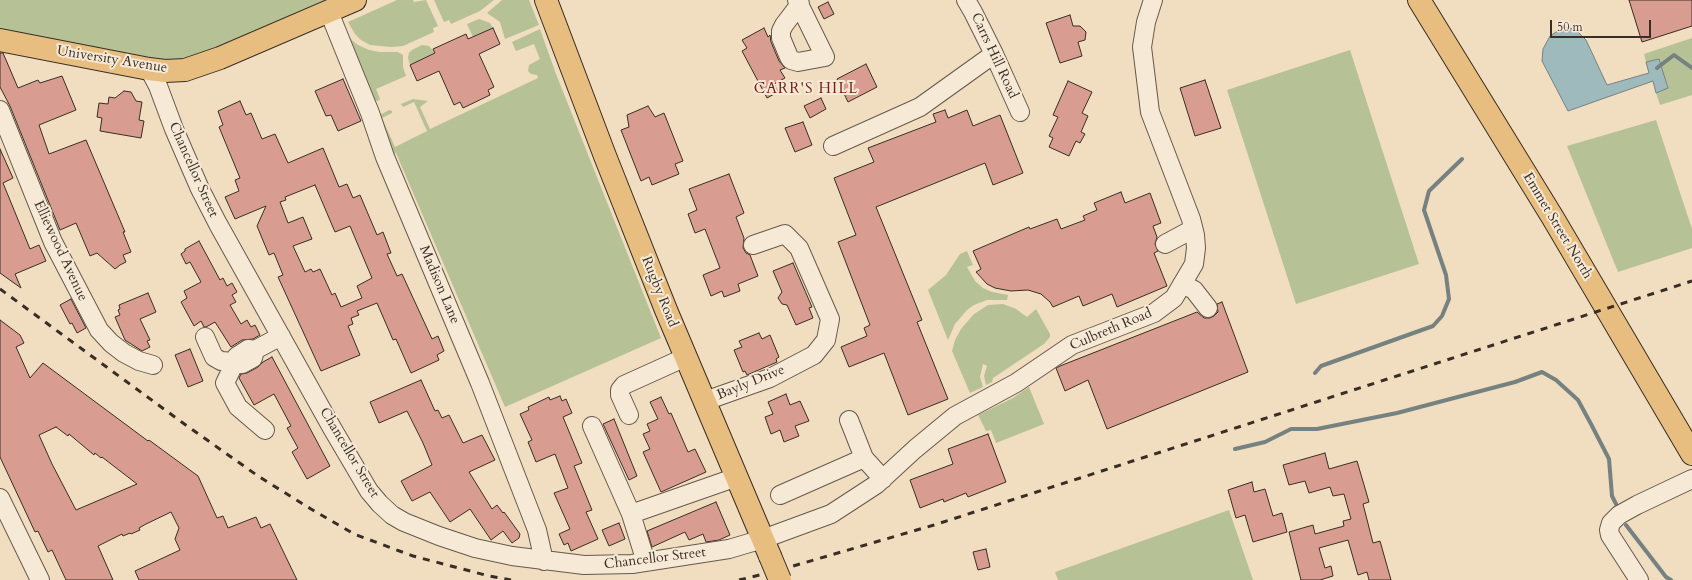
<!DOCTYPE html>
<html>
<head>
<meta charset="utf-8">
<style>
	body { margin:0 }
	#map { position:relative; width:1692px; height:580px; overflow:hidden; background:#f1ddc0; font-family:Cardo,serif }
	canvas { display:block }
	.scale { position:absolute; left:1550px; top:20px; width:101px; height:18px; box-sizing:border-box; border:2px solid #382e25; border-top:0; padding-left:5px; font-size:12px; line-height:14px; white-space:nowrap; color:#382e25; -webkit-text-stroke:3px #f6e9d6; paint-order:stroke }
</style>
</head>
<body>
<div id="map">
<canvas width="1692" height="580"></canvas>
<div class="scale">50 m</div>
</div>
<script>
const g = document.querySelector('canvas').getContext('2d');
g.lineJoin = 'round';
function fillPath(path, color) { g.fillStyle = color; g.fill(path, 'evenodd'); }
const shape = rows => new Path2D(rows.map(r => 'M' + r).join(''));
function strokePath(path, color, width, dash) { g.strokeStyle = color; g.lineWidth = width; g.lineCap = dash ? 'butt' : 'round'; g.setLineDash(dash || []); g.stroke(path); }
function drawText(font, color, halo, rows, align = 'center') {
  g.font = font + ' Cardo,serif'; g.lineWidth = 4; g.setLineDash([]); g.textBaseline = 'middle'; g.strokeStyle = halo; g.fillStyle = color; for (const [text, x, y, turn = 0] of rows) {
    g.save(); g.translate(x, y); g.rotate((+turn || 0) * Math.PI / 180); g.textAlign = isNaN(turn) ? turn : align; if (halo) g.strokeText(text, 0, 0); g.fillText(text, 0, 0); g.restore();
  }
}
fillPath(shape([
	[0,0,329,0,201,58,162,62,0,29],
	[397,0,413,0,414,2,426,0,438,26,433,28,434,32,403,46,391,47,370,45,361,40,355,34,348,22],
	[434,0,494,0,480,11,451,24,449,20,444,22],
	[502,0,529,0,539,25,505,39,500,22,487,13],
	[479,19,490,23,493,28,473,37,467,24],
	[540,29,556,74,661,338,505,407,396,153,391,154,380,115,389,110,392,111,392,113,382,118,395,147,427,131,414,102,403,107,401,104,413,99,428,101,420,107,430,129,538,78,537,75,531,74,528,71,529,65,540,59,534,44,516,51,512,42],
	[348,37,358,45,369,50,379,52,398,52,403,55,403,67,406,76,376,89,380,99,378,101,374,100],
	[1692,38,1692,95,1660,105,1656,93,1668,87,1659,59,1646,62,1644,54],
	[422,45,429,46,435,53,410,65,408,58,409,53,412,50],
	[1350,50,1419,264,1296,304,1227,90],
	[1656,120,1692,229,1692,248,1618,272,1567,146],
	[967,251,973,265,967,267,975,281,983,288,992,292,1008,295,1007,300,987,300,974,305,967,310,955,324,948,340,928,290,946,275,960,254],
	[1003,304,1016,309,1027,317,1036,309,1050,334,1050,337,1044,344,993,378,992,382,986,385,984,376,987,366,983,364,980,377,983,387,970,393,952,351,955,340,961,329,974,314,988,305],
	[1029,387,1044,424,996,443,991,430,986,431,978,415,1013,398],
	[1229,510,1253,580,1058,580,1055,572]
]), '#b6c296');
const water = shape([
	[1568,27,1578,32,1586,40,1607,85,1649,73,1646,62,1659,59,1668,88,1656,93,1653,81,1568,111,1542,61,1543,49,1550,36,1559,30,1568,27]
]);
fillPath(water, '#9fbabc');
strokePath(water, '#768280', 1);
strokePath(shape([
	[1657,68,1674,55,1692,68],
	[1315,373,1321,366,1433,326,1442,316,1449,299,1446,275,1424,210,1429,191,1462,159],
	[1235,449,1265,442,1291,429,1317,429,1397,413,1515,382,1542,372,1556,380,1578,400,1591,424,1609,459,1612,496,1616,504],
	[1626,525,1666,577,1671,580]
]), '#768280', 4);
const building = shape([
	[1629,0,1692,0,1692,26,1642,42,1629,0],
	[828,2,834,14,824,19,818,7,828,2],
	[1070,15,1073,26,1080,26,1086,32,1085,40,1078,42,1082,56,1060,63,1046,23,1070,15],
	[493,28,500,44,479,54,494,87,488,90,490,95,463,108,460,102,454,105,439,71,417,81,410,65,435,53,433,49,466,34,468,39,493,28],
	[764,28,768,37,770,35,771,42,779,61,785,68,780,70,785,78,774,84,778,92,767,98,742,51,747,48,742,40,764,28],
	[0,53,3,53,18,88,38,80,40,83,62,76,76,110,39,125,49,154,86,140,125,232,123,232,131,252,123,255,126,262,120,265,115,269,97,253,90,256,76,223,60,230,10,106,0,87,0,53],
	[866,64,877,87,848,102,837,79,866,64],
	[343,79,361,121,338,131,331,115,326,116,315,91,343,79],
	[1205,80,1221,128,1195,136,1180,88,1205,80],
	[1068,81,1092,92,1082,113,1088,116,1081,132,1085,134,1080,143,1076,141,1069,156,1049,147,1053,138,1049,136,1058,117,1053,115,1068,81],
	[124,91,131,92,136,101,142,102,139,120,144,121,141,138,100,131,102,118,97,117,99,103,108,104,109,97,115,98,124,91],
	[821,98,826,109,810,118,804,106,821,98],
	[240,101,246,115,251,113,262,139,275,134,288,163,323,148,339,187,347,184,353,198,360,195,377,235,383,232,391,253,387,254,397,276,402,274,432,339,438,336,444,351,437,355,439,360,411,373,396,339,393,340,377,303,357,311,359,315,351,318,353,324,348,326,360,355,321,371,278,277,283,275,274,253,269,255,257,226,266,206,235,219,225,197,239,191,235,180,240,178,219,127,223,125,218,111,240,101],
	[315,185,335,232,350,226,372,278,357,286,362,298,341,307,335,293,332,295,320,269,313,272,311,269,305,272,293,246,312,239,303,217,288,223,280,202,286,200,285,197,315,185],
	[648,106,655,117,664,113,683,161,675,164,679,174,652,185,649,177,641,181,621,130,629,127,627,115,648,106],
	[945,110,948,118,967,110,973,126,1000,115,1023,173,993,185,985,163,876,207,922,320,917,322,948,399,908,415,884,353,849,367,841,347,867,336,864,328,870,325,838,242,856,235,834,178,874,162,868,148,936,122,933,114,945,110],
	[803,122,812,145,795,152,785,128,803,122],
	[0,149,13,178,3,183,30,249,39,245,46,261,15,274,21,288,0,273,0,149],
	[729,174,744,213,736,217,744,238,743,248,746,253,750,255,758,276,738,284,740,291,724,297,722,291,711,296,703,275,720,268,705,229,695,233,688,214,697,210,689,189,729,174],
	[1121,192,1125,203,1150,193,1161,223,1153,226,1157,237,1155,244,1158,251,1154,253,1167,286,1117,307,1112,294,1083,306,1079,296,1053,307,1050,302,1041,294,1028,290,1011,291,995,288,987,284,976,272,981,269,973,251,1029,227,1030,229,1057,219,1061,229,1085,220,1083,216,1097,210,1094,203,1121,192],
	[199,241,220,280,223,278,227,286,232,283,237,292,232,295,236,302,230,305,241,324,247,320,251,327,255,325,260,335,253,339,242,340,231,347,215,322,206,327,204,327,201,321,194,326,181,302,187,298,184,291,201,282,190,262,186,264,181,254,185,251,185,249,199,241],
	[793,263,812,307,809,308,813,318,796,325,787,305,782,304,778,298,782,292,773,271,793,263],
	[148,293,156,312,140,319,150,340,147,341,150,347,142,351,125,340,115,317,120,315,118,310,120,309,119,305,148,293],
	[71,299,86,328,77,333,72,323,70,324,60,305,71,299],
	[1222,302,1248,372,1107,429,1088,380,1065,391,1056,368,1060,366,1197,312,1204,318,1210,318,1214,316,1218,312,1217,304,1222,302],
	[0,320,20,335,24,343,16,347,30,378,43,363,148,441,149,440,198,476,217,518,223,516,228,528,256,517,261,528,270,524,297,580,139,580,135,571,180,550,175,539,179,528,171,512,146,524,139,528,140,530,131,534,130,533,123,536,122,534,98,546,113,580,66,580,52,550,48,552,38,531,35,532,0,457,0,320],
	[56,427,68,436,69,434,94,455,95,453,101,458,102,457,137,484,76,510,52,464,39,435,56,427],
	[759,333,762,339,770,335,779,357,776,359,777,362,747,375,745,371,743,372,734,350,742,347,739,341,759,333],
	[190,349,203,381,188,387,175,355,190,349],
	[272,357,330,466,307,479,292,452,298,448,287,428,291,426,274,394,254,405,239,378,241,374,247,373,258,367,263,362,272,357],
	[421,380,435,411,438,410,442,418,449,415,463,443,482,435,495,460,469,472,492,509,497,505,503,513,504,512,520,534,519,538,512,543,503,531,491,540,470,509,450,522,430,492,412,501,401,481,432,465,423,443,407,411,379,423,370,402,421,380],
	[786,394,790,405,800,401,809,421,795,426,799,436,784,442,780,430,771,434,765,417,773,414,768,402,786,394],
	[560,396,562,401,566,399,572,413,563,417,582,463,574,466,592,510,586,512,598,539,571,551,568,543,564,545,559,534,570,529,554,493,568,488,555,454,536,462,528,442,532,440,520,414,529,410,528,407,549,397,550,400,560,396],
	[661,397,669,414,671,413,688,452,695,449,706,472,661,492,643,452,650,449,643,434,650,431,647,424,658,419,650,402,661,397],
	[614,419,637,476,629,480,603,424,614,419],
	[988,434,1006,482,968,497,966,493,944,502,943,499,920,508,910,480,953,464,948,449,988,434],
	[1325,453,1329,469,1357,461,1369,502,1363,504,1373,543,1380,541,1391,580,1369,580,1367,572,1358,575,1348,540,1319,548,1325,568,1331,566,1333,576,1320,580,1301,580,1289,532,1313,525,1315,534,1344,526,1343,521,1351,519,1344,494,1333,496,1330,487,1309,493,1305,481,1289,485,1283,465,1325,453],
	[1252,482,1254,492,1265,489,1273,516,1282,513,1287,532,1253,542,1245,515,1236,518,1228,490,1252,482],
	[716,502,730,535,719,540,706,542,703,534,689,540,685,532,652,547,647,531,716,502],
	[619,523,625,539,609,546,602,530,619,523],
	[986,549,990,567,978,570,973,552,986,549]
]);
fillPath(building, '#d89d90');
strokePath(building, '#382e25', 1);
const minor = shape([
	[797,0,825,57,798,62,791,60,789,57,781,38,781,31,784,25,800,4],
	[966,0,973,12,994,54,1020,112],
	[329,12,370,113,385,157,480,383,537,530,544,561],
	[149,69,158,86,174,129,200,189,218,224,332,428,369,491,380,504,392,515,404,522,439,536,475,548,512,556,584,565,632,564,729,549,763,539,831,514,877,484,915,449,955,416,1016,383,1072,345,1154,313,1174,298,1194,264,1196,248,1195,235,1191,219,1150,112,1142,47,1146,22,1153,0],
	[0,110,53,242,99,330,111,343,124,353,139,361,153,365],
	[833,146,920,107,994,54],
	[1165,244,1193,229],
	[1182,284,1194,290,1208,308],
	[205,337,214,357,221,361,235,362,225,383,238,407,265,430],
	[255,350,253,358,242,364,235,362,237,356,248,349,255,350,281,336],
	[705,401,770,378,814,355,826,340,830,319,799,248,785,234,753,245],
	[629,415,620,395,620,390,624,385,686,357],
	[849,420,864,458,883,479],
	[592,426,631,514,646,562],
	[780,495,864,458],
	[0,498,40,580],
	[631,514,737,477],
	[1639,580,1610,535,1609,530,1611,523,1619,515,1637,505,1692,479]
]);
const major = shape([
	[546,0,605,156,666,310,770,556],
	[1419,0,1553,218,1692,454],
	[0,40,149,69,165,71,185,70,220,58,355,0]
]);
strokePath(minor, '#665a4c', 20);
strokePath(major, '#382e25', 24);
strokePath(minor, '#f6e9d6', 18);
strokePath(major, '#e8be80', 22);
strokePath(shape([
	[0,289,183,423,258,476,311,509,354,534,413,556,489,576,511,580],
	[739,580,776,571,934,525,1692,281]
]), '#382e25', 3, [7, 7]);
const majorBridge = shape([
	[770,556,780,580]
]);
strokePath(majorBridge, '#382e25', 24, []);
strokePath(majorBridge, '#e8be80', 22);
drawText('14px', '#382e25', '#f6e9d6', [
	["Carrs Hill Road",994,56,65],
	["University Avenue",112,60,9],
	["Chancellor Street",193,170,66],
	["Emmet Street North",1557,226,59],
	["Elliewood Avenue",60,251,65],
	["Madison Lane",439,285,67],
	["Rugby Road",659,292,68],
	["Culbreth Road",1111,330,-23],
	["Bayly Drive",751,383,-22],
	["Chancellor Street",349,453,59],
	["Chancellor Street",655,559,-7]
]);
g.letterSpacing = '1px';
drawText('15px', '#7a1f14', '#f6e9d6', [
	["CARR'S HILL",806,90]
]);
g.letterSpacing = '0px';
</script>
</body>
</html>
